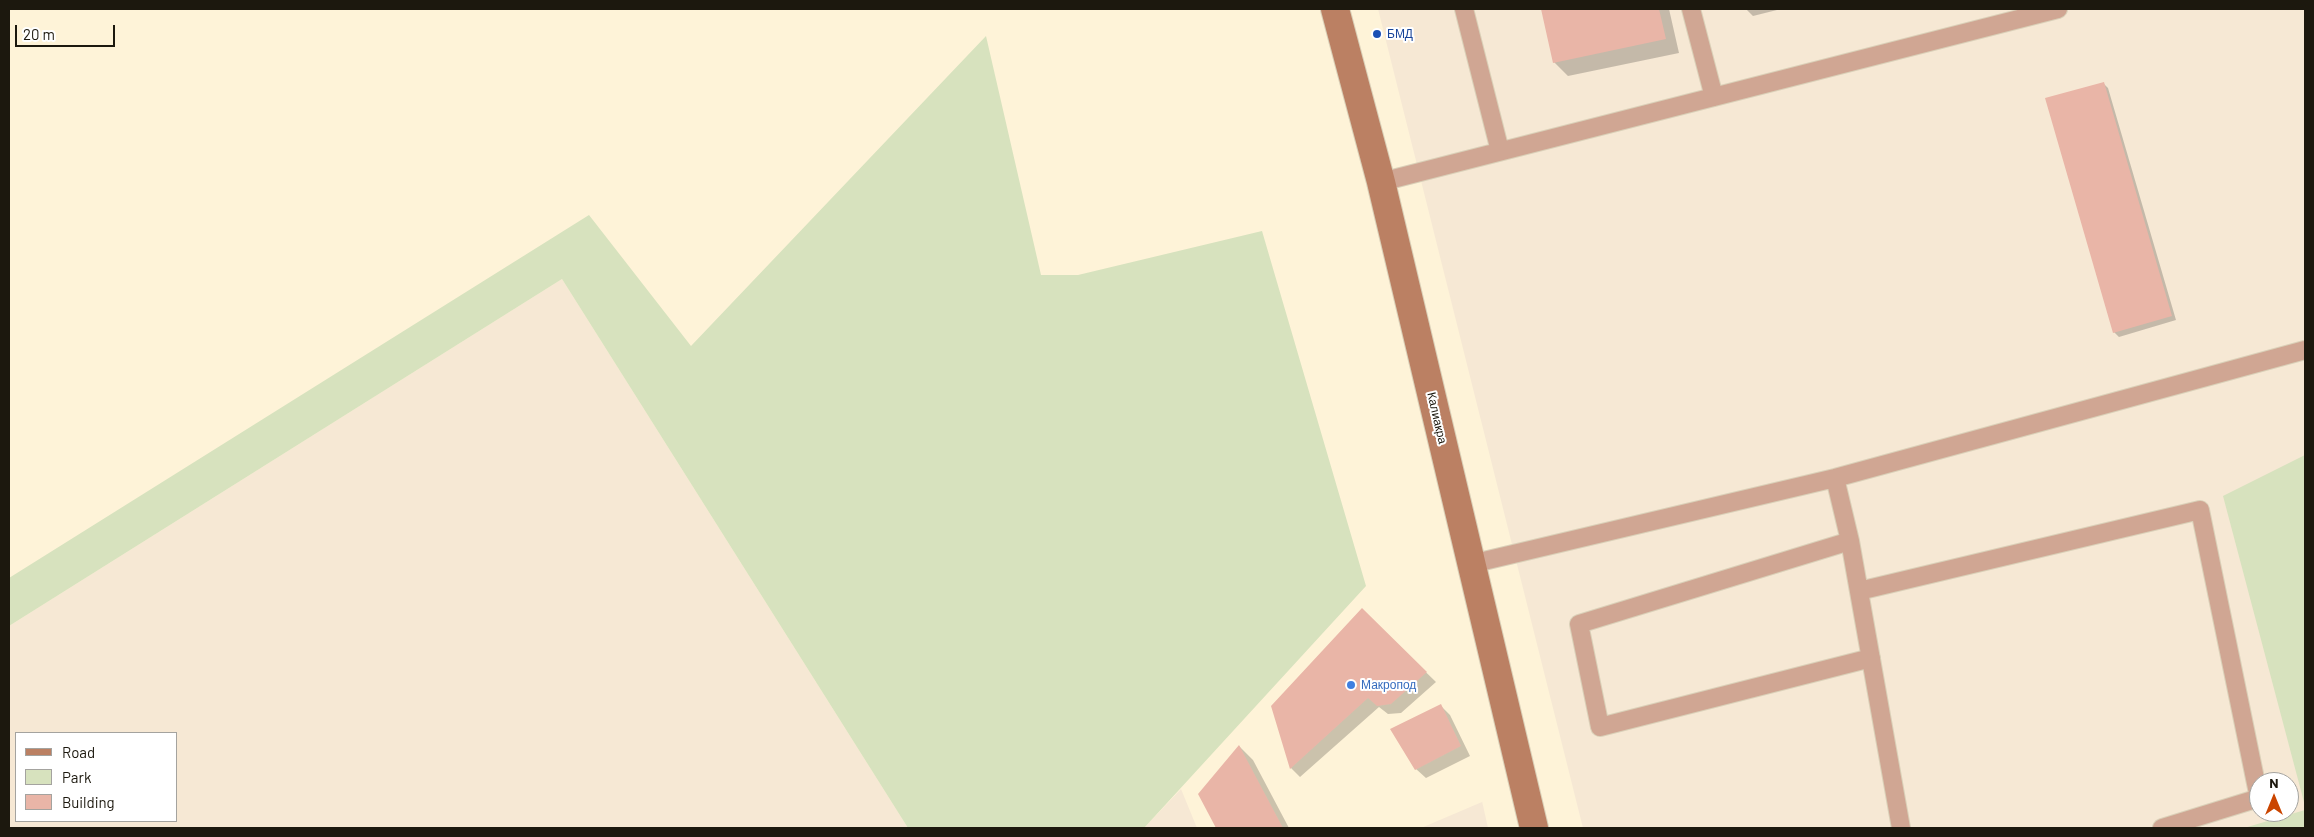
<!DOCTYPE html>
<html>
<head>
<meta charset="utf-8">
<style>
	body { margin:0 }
	#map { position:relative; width:2314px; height:837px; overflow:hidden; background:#fef3d8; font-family:Barlow,sans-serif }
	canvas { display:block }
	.frame { position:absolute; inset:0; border:10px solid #1c180e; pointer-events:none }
	.legend { position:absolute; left:15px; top:732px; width:162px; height:90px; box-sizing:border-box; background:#fff; border:1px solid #a4a39f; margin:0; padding:6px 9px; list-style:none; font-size:15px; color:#1c180e }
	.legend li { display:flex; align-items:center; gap:10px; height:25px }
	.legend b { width:25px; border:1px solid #a4a39f }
	.north { position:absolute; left:2249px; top:772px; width:50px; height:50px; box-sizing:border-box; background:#fff; border:1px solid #a4a39f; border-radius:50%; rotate:0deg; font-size:14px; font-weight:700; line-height:20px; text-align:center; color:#1c180e }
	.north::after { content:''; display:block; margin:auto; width:18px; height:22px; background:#ca4500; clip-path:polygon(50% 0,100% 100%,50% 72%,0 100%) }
	.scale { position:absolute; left:15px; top:25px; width:100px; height:22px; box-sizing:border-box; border:2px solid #1c180e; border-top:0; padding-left:6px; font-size:15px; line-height:18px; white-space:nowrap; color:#1c180e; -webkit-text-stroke:4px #fff; paint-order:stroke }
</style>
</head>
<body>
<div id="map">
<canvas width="2314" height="837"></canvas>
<div class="frame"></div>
<ul class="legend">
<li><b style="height:6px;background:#bb8063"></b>Road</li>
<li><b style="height:14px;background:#d7e2be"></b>Park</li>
<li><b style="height:14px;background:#e9b5a7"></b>Building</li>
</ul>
<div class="north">N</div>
<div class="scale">20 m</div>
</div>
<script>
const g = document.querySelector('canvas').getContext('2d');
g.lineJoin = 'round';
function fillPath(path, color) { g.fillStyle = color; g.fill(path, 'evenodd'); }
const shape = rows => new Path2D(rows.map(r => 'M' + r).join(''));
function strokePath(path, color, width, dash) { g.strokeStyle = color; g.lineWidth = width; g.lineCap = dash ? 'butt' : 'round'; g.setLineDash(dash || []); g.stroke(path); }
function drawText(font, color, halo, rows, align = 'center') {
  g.font = font + ' Barlow,sans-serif'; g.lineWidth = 4; g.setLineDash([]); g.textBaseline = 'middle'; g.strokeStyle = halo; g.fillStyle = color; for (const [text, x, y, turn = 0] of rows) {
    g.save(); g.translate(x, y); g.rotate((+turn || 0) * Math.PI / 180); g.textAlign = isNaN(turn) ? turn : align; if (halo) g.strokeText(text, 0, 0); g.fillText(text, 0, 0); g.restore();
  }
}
fillPath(shape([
	[1378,9,2305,9,2305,828,1583,828],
	[2259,782,2289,782,2289,812,2259,812],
	[562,279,908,828,9,828,9,626],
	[16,733,176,733,176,821,16,821],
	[1181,789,1197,828,1142,828,1145,827],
	[1482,801,1488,828,1421,828,1482,802]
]), '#f6e8d4');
fillPath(shape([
	[986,36,1041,275,1078,275,1262,231,1366,586,1145,827,908,828,562,279,9,626,9,578,589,215,691,346],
	[2305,455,2305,806,2223,496],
	[2305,810,2305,828,2244,828]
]), '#d7e2be');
fillPath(shape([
	[1543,9,1669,9,1679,53,1568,76,1554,62],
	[1746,9,1781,9,1753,16],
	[2103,83,2108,88,2176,320,2119,337,2114,332],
	[1362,610,1436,682,1401,713,1388,714,1379,707,1300,777,1291,768,1272,706],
	[1440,705,1450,715,1470,756,1426,778,1416,769],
	[1239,746,1253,760,1289,828,1217,828,1199,794]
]), '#0003');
fillPath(shape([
	[1541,9,1659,9,1666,39,1553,63],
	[2104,82,2172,316,2113,333,2045,98],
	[1362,608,1427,672,1391,704,1377,706,1368,698,1290,769,1271,706],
	[1441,704,1461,746,1415,770,1390,729],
	[1239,745,1283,828,1216,828,1198,794]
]), '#e9b5a7');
const lane = shape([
	[1464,9,1500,151],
	[1691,9,1714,97],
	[1381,182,2058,9],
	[1835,478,1850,541,1901,828],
	[1850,541,1579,624,1600,727,1871,658],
	[1471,564,1835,478,2305,350],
	[1859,591,2200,510,2259,798,2162,828]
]);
const secondary = shape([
	[1335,9,1381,182,1534,828]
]);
strokePath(lane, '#dad0b8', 20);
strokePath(secondary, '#dad0b8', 30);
strokePath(lane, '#d0a693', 18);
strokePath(secondary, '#bb8063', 28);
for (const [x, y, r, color] of [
	[1377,34,5,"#1a4fb4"],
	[1351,685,5,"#3f7fe0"]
]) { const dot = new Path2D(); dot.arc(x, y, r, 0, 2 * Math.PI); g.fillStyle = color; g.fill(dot); strokePath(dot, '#fff', 2); }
drawText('12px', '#164399', '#fff', [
	["БМД",1387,34]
], 'left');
drawText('12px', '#1c180e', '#fff', [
	["Калиакра",1437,418,77]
]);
drawText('12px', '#366cbe', '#fff', [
	["Макропод",1361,685]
], 'left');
</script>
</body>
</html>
